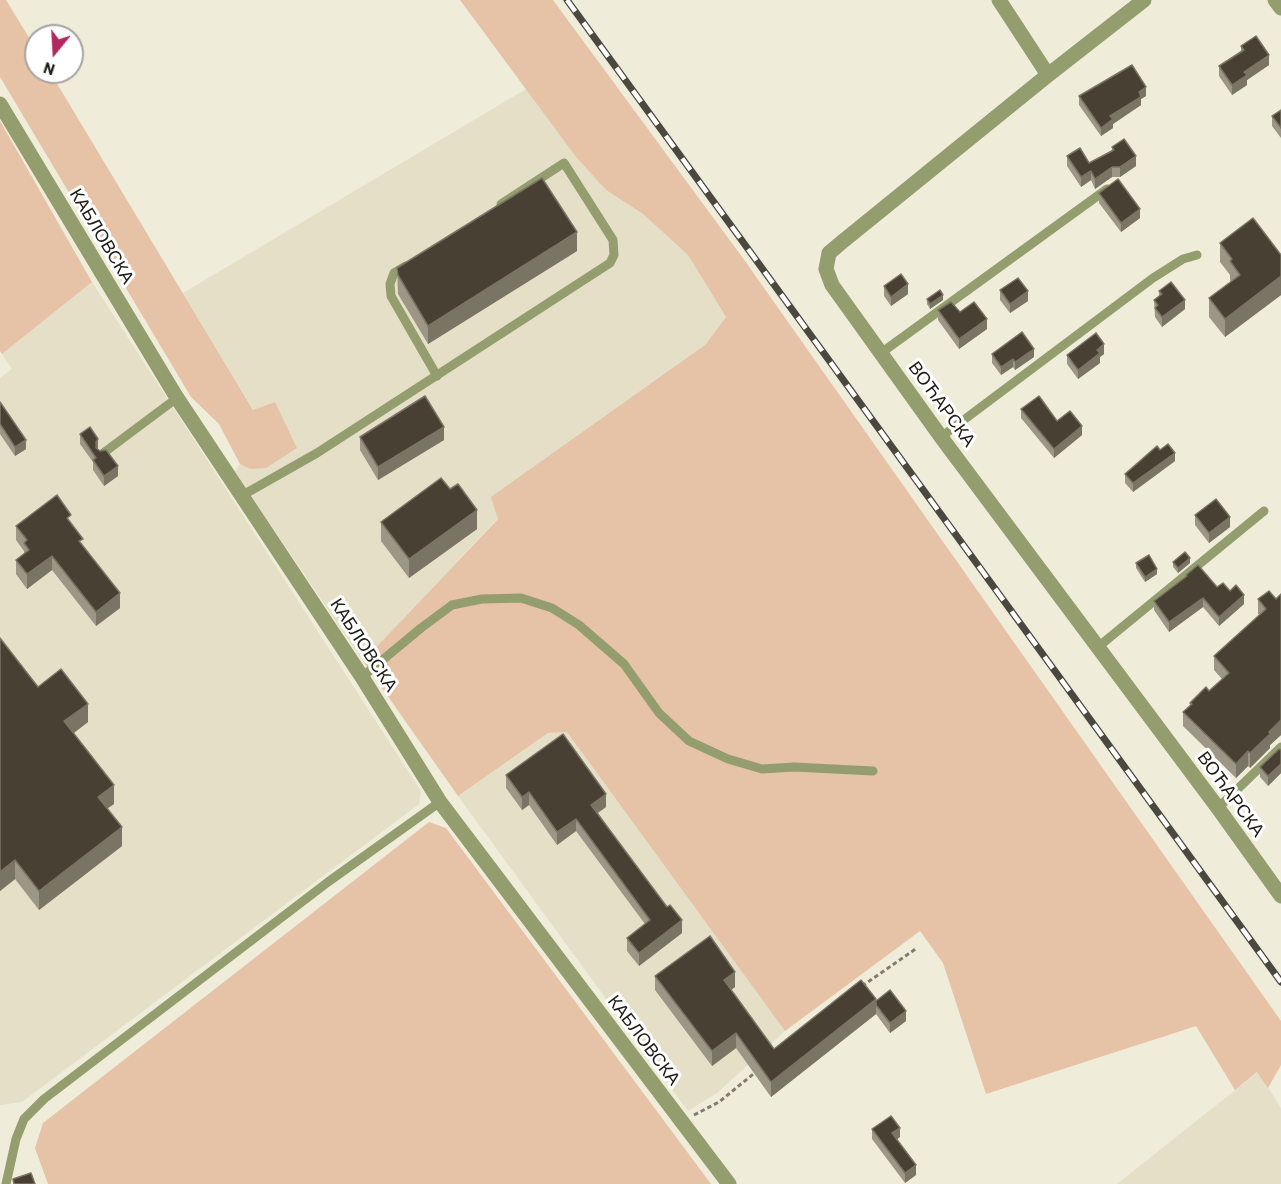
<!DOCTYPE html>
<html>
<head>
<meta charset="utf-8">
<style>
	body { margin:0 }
	#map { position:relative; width:1281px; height:1184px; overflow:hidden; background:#efecda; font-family:Barlow,sans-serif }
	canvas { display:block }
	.north { position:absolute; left:24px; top:24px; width:60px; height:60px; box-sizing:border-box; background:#fff; border:2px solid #a5a4a1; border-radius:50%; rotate:198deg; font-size:16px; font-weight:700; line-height:24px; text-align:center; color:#1d1b15 }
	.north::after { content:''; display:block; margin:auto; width:21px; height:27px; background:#b3275f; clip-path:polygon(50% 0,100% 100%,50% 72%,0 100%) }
</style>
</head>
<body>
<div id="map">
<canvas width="1281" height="1184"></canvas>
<div class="north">N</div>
</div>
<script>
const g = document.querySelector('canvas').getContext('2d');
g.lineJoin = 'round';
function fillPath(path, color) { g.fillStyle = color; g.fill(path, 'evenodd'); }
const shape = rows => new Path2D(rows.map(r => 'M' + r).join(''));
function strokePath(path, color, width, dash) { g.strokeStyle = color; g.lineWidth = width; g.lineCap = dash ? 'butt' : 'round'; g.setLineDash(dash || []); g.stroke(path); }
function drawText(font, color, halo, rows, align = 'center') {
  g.font = font + ' Barlow,sans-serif'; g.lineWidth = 6; g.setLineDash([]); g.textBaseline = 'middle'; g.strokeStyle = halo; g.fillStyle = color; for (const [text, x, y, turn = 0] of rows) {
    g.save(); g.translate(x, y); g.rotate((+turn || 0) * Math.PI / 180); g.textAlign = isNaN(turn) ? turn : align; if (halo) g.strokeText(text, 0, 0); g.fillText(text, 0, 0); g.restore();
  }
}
fillPath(shape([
	[526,89,576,157,606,190,643,214,688,255,726,317,705,345,498,518,363,661,235,472,240,464,250,469,297,448,275,403,254,411,183,293],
	[92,282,421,791,419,804,22,1102,0,1105,0,378,12,369,2,354],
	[567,732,785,1031,717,1093,688,1111,458,796,548,733],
	[1258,1072,1281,1108,1281,1184,1117,1184]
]), '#e4dfc6');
fillPath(shape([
	[0,0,6,0,36,49,36,72,50,72,253,410,275,402,297,448,266,468,250,469,240,464,219,424,191,397,0,77],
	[460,0,553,0,745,261,1281,1021,1281,1065,1268,1088,1257,1072,1235,1090,1196,1026,986,1094,943,963,920,931,785,1031,567,732,548,733,458,796,363,661,498,519,491,497,705,345,726,317,688,255,643,214,606,190,576,157],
	[0,121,92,282,2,354,0,351],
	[429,822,446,828,711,1184,48,1184,35,1148,43,1123]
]), '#e6c2a7');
strokePath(shape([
	[862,986,917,948],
	[694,1115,719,1102,757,1071]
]), '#7f7d71', 3, [4.5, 3]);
strokePath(shape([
	[406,266,394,273,390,284,391,296,437,376],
	[881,353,1107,189],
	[941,437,1153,278,1183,259,1197,255],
	[102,454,177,398],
	[243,495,317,453,610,263,614,255,613,240,564,163,501,204],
	[1098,647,1264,511],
	[362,677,421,628,452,605,482,599,521,598,552,608,579,625,624,664,659,713,689,741,728,759,762,769,794,767,873,771],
	[1218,808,1281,747],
	[6,1184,16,1139,24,1119,44,1099,328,882,440,802]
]), '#949d6d', 9);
strokePath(shape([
	[999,0,1048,75],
	[1144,0,1048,75,842,242,829,253,826,269,832,285,941,437,1218,808,1281,896],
	[1275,0,1281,8],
	[0,104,177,398,362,677,440,802,729,1184]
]), '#949d6d', 15);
const rail = shape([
	[567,0,1281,982]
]);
strokePath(rail, '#4a483f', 7);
strokePath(rail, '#fff', 4.5, [14]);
fillPath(shape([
	[1241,46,1269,65,1247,80,1247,85,1232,95,1219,76,1219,66,1241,51],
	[1079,96,1146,96,1141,99,1141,105,1113,124,1113,128,1101,136,1079,105],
	[1281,110,1281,138,1272,126,1272,116],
	[1112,147,1136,166,1120,177,1112,177,1095,189,1091,180,1081,187,1067,166,1067,156,1089,163,1112,150],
	[1099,193,1140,218,1121,232,1099,203],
	[1220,243,1281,255,1281,295,1225,337,1209,317,1209,298,1231,282,1230,280,1230,275,1220,262],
	[577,251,428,344,398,294,397,268],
	[884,286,908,294,891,306,884,296],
	[1000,290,1028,301,1010,313,1000,300],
	[1159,291,1185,309,1162,327,1155,317,1154,300,1159,296],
	[927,299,943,300,930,309,927,304],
	[938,310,960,312,987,329,959,349,938,320],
	[992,354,1034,357,1015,370,1013,367,1001,375,992,363],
	[1104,354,1100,357,1100,363,1078,379,1067,364,1067,355],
	[0,402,26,449,15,456,0,434],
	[1021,409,1057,421,1082,435,1054,458,1021,418],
	[80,434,98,448,98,449,118,476,104,486,93,470,93,462,80,444],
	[360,437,444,440,378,480,360,450],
	[1160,450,1175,461,1133,492,1125,483,1125,474],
	[1195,515,1230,527,1209,543,1195,525],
	[381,522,477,529,409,578,381,541],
	[71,523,83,547,120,608,96,626,52,570,27,589,16,574,16,560,24,554,24,551,16,540,16,526],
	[1173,562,1190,563,1178,573,1173,567],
	[1136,563,1157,574,1145,582,1136,568],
	[1186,575,1217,587,1230,591,1244,604,1219,626,1203,607,1169,632,1154,610,1154,601,1186,577],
	[1281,594,1281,735,1270,745,1270,748,1250,768,1248,766,1236,778,1183,726,1183,712,1190,706,1190,703,1209,691,1222,679,1214,670,1214,656,1260,615,1258,614,1258,599,1276,599],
	[38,687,88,722,74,733,114,804,107,808,122,846,39,910,15,879,0,891],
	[1281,750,1281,773,1268,786,1260,777,1260,767],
	[506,775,606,807,598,813,682,933,639,966,627,951,627,938,645,924,576,831,557,845,529,805,522,810,506,788],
	[655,976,735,987,731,990,774,1049,876,1001,906,1021,890,1033,876,1014,771,1097,736,1048,712,1066,655,990],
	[872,1129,900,1137,896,1139,916,1175,905,1183,872,1139]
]), '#9c9686');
fillPath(shape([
	[1269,55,1269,65,1247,80,1247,85,1232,95,1232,85,1244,72],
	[1146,87,1146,96,1141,99,1141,105,1113,124,1113,128,1101,136,1101,128,1110,116,1139,92],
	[1136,156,1136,166,1120,177,1120,167],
	[1112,167,1112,177,1095,189,1095,179],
	[1091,171,1091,180,1081,187,1081,177],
	[1140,209,1140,218,1121,232,1121,223],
	[577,232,577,251,428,344,428,326],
	[1281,276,1281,295,1225,337,1225,319],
	[908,284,908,294,891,306,891,297],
	[1028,291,1028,301,1010,313,1010,304],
	[943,295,943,300,930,309,930,304],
	[1185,300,1185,309,1162,327,1162,317],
	[987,319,987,329,959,349,959,339],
	[1104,344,1104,354,1100,357,1100,363,1078,379,1078,370,1097,350],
	[1034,349,1034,357,1015,370,1015,362],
	[1013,359,1013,367,1001,375,1001,367],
	[1082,426,1082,435,1054,458,1054,449],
	[444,427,444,440,378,480,378,467],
	[98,439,98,448,96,452,96,442],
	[26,440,26,449,15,456,15,447],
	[1175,453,1175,461,1133,492,1133,483],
	[118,466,118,476,104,486,104,476],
	[477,510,477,529,409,578,409,559],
	[1230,517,1230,527,1209,543,1209,533],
	[52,556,52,570,27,589,27,574],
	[1190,558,1190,563,1178,573,1178,568],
	[1157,569,1157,574,1145,582,1145,577],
	[120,593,120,608,96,626,96,612],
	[1244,595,1244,604,1219,626,1219,617],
	[1203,598,1203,607,1169,632,1169,622],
	[88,704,88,722,64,740,64,721],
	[1281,720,1281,735,1270,745,1270,748,1250,768,1250,753,1269,732],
	[1248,751,1248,766,1236,778,1236,764],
	[1281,764,1281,773,1268,786,1268,776],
	[114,785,114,804,98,815,98,797],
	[529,792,529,805,522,810,522,797],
	[606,794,606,807,591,817,591,805],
	[576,819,576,831,557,845,557,832],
	[122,827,122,846,39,910,39,891],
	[15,860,15,879,0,891,0,872],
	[682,920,682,933,639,966,639,953],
	[735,972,735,987,724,995,724,980],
	[876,999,876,1014,771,1097,771,1082],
	[906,1011,906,1021,890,1033,890,1023],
	[736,1033,736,1048,712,1066,712,1051],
	[900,1128,900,1137,892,1143,892,1133],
	[916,1165,916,1175,905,1183,905,1173]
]), '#7a7465');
const building = shape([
	[1256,36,1269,55,1244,72,1247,75,1232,85,1219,66,1244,50,1241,46,1256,36],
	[1132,65,1146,87,1139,92,1141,97,1110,116,1113,119,1101,128,1079,96,1132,65],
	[1281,110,1281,128,1272,116,1281,110],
	[1124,139,1136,156,1120,167,1112,167,1095,179,1091,171,1081,177,1067,156,1080,148,1089,163,1114,150,1112,147,1124,139],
	[542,178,577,232,428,326,398,275,397,268,542,178],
	[1118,179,1140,209,1121,223,1099,193,1118,179],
	[1253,218,1281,255,1281,276,1225,319,1209,298,1240,275,1230,261,1232,259,1220,243,1253,218],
	[901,274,908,284,891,297,884,286,901,274],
	[1018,278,1028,291,1010,304,1000,290,1018,278],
	[1171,282,1185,300,1162,317,1155,308,1158,305,1154,300,1162,294,1159,291,1171,282],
	[940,290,943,295,930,304,927,299,940,290],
	[951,302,960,312,974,302,987,319,959,339,938,310,951,302],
	[1022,332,1034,349,1015,362,1013,359,1001,367,992,354,1022,332],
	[1096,333,1104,344,1097,350,1100,353,1078,370,1067,355,1096,333],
	[425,396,444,427,378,467,360,437,425,396],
	[1039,396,1057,421,1070,411,1082,426,1054,449,1021,409,1039,396],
	[0,402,26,440,15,447,0,424,0,402],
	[90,427,98,439,96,442,96,448,100,451,106,450,118,466,104,476,93,460,96,458,80,434,90,427],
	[1168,444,1175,453,1133,483,1125,474,1157,446,1160,450,1168,444],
	[441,478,450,489,458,484,477,510,409,559,381,522,441,478],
	[57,495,71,515,67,518,83,539,79,541,120,593,96,612,52,556,27,574,16,560,29,550,24,543,27,540,16,526,57,495],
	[1216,499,1230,517,1209,533,1195,515,1216,499],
	[1185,552,1190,558,1178,568,1173,562,1185,552],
	[1149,555,1157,569,1145,577,1136,563,1149,555],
	[1198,565,1217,587,1223,583,1230,591,1236,585,1244,595,1219,617,1203,598,1169,622,1154,601,1187,576,1186,575,1198,565],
	[1269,591,1276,599,1281,594,1281,720,1269,732,1270,734,1250,753,1248,751,1236,764,1183,712,1192,704,1190,703,1206,687,1209,691,1229,673,1214,656,1266,609,1258,599,1269,591],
	[0,638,38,687,61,669,88,704,64,721,114,785,98,797,122,827,39,891,15,860,0,872,0,638],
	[563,734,606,794,591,805,667,907,670,905,682,920,639,953,627,938,650,920,576,819,557,832,529,792,522,797,506,775,563,734],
	[1279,749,1281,750,1281,764,1268,776,1260,767,1279,749],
	[710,936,735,972,724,980,774,1049,861,980,876,999,771,1082,736,1033,712,1051,655,976,710,936],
	[890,990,906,1011,890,1023,876,1005,876,1001,890,990],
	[891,1116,900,1128,892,1133,916,1165,905,1173,872,1129,891,1116],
	[31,1173,35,1184,14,1184,13,1179,31,1173]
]);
fillPath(building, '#484033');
strokePath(building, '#7a7465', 1.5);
drawText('18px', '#1d1b15', '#fff', [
	["КАБЛОВСКА",102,236,59],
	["ВОЋАРСКА",942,404,54],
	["КАБЛОВСКА",364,645,57],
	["ВОЋАРСКА",1231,794,54],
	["КАБЛОВСКА",644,1040,53]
]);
</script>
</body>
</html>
